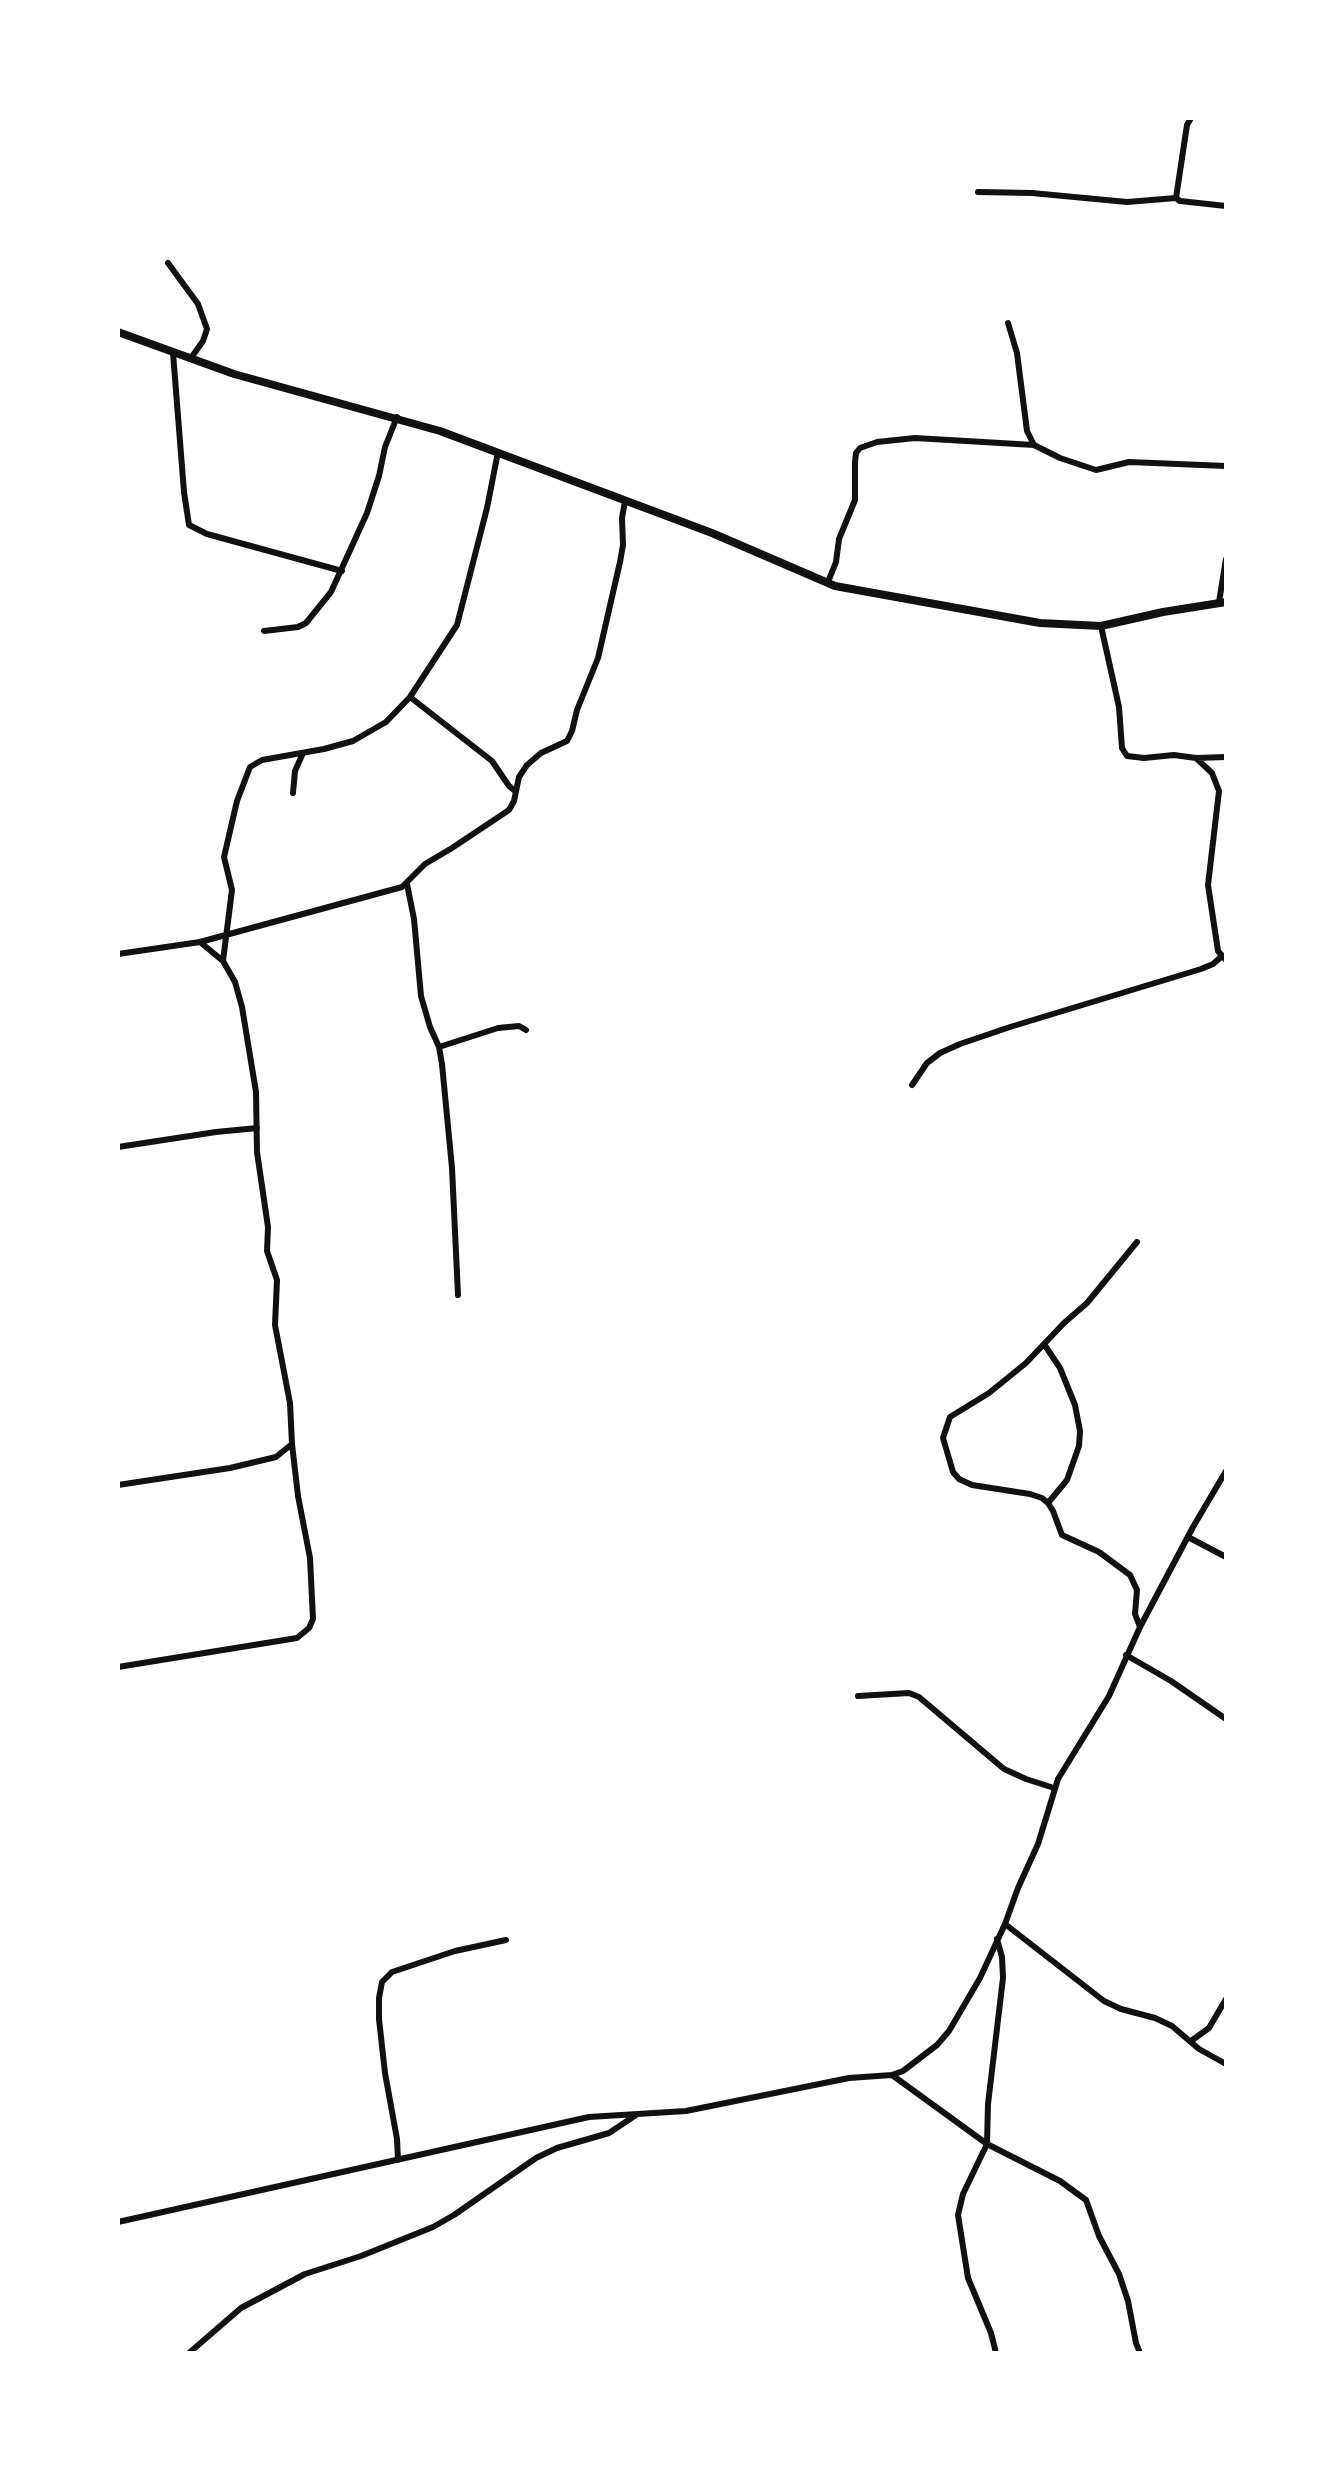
<!DOCTYPE html>
<html>
<head>
<meta charset="utf-8">
<style>
	body { margin:0 }
	#map { position:relative; width:1344px; height:2471px; overflow:hidden; background:#fff; font-family:"Nunito Sans",sans-serif }
	canvas { display:block }
	.frame { position:absolute; inset:0; border:120px solid #fff; pointer-events:none }
</style>
</head>
<body>
<div id="map">
<canvas width="1344" height="2471"></canvas>
<div class="frame"></div>
</div>
<script>
const g = document.querySelector('canvas').getContext('2d');
g.lineJoin = 'round';
const shape = rows => new Path2D(rows.map(r => 'M' + r).join(''));
function strokePath(path, color, width, dash) { g.strokeStyle = color; g.lineWidth = width; g.lineCap = dash ? 'butt' : 'round'; g.setLineDash(dash || []); g.stroke(path); }
strokePath(shape([
	[1191,118,1187,125,1176,198,1180,201,1226,206],
	[978,192,1032,193,1127,202,1176,198],
	[168,263,198,304,207,329,203,341,191,358],
	[1008,323,1017,353,1027,431,1034,445,1060,458,1096,470,1129,462,1226,466],
	[173,353,184,492,189,525,207,534,342,571],
	[828,582,836,562,839,539,855,500,855,462,856,453,860,448,877,442,915,438,1034,445],
	[1219,602,1226,559],
	[1101,626,1119,707,1122,748,1127,756,1144,758,1174,755,1196,758,1226,757],
	[264,631,298,627,306,623,331,592,367,513,379,476,385,447,397,417],
	[410,697,492,761,509,786,515,791],
	[1196,758,1212,773,1219,791,1208,885,1218,951,1226,960],
	[293,793,295,771,303,753],
	[407,884,414,919,421,996,430,1027,439,1047,442,1064,452,1168,458,1295],
	[118,954,200,942,402,887,425,864,452,848,509,810,514,801,519,777,527,765,541,753,567,741,572,731,577,710,598,658,620,562,623,545,622,518,625,501],
	[223,961,232,890,224,857,237,801,250,767,262,760,324,749,353,741,386,722,410,697,457,625,487,508,498,452],
	[439,1047,498,1028,519,1026,526,1030],
	[912,1085,927,1063,940,1053,960,1044,1010,1027,1201,969,1213,964,1221,957],
	[118,1147,216,1132,257,1128],
	[1137,1242,1087,1303,1064,1323,1026,1363,989,1393,950,1417,943,1438,953,1472,959,1479,972,1485,1030,1494,1042,1498,1048,1503,1053,1511,1062,1535,1099,1552,1130,1575,1137,1590,1135,1614,1140,1627],
	[1044,1344,1060,1368,1075,1405,1080,1431,1079,1446,1067,1480,1048,1503],
	[118,1485,230,1468,276,1457,292,1444],
	[1188,1537,1226,1557],
	[1126,1655,1171,1681,1226,1719],
	[118,1667,297,1638,309,1628,313,1619,310,1558,298,1496,292,1444,290,1403,275,1325,277,1280,267,1251,268,1227,257,1152,256,1092,242,1007,235,982,223,961,200,942],
	[858,1696,909,1693,919,1697,1004,1769,1026,1779,1054,1788],
	[1005,1924,1104,2001,1121,2009,1155,2018,1172,2026,1199,2049,1226,2064],
	[1191,2041,1209,2028,1226,1999],
	[892,2075,987,2144,1060,2181,1086,2200,1099,2236,1119,2274,1128,2301,1136,2343,1140,2353],
	[398,2160,397,2139,385,2073,379,2019,379,1998,382,1982,392,1972,455,1951,506,1940],
	[118,2222,589,2117,686,2111,849,2078,892,2075,903,2071,937,2045,949,2031,980,1978,1005,1924,1018,1888,1038,1844,1058,1779,1109,1696,1140,1627,1193,1527,1226,1471],
	[189,2353,241,2308,305,2274,361,2256,433,2227,454,2215,536,2158,557,2148,609,2133,636,2115],
	[996,2353,991,2333,968,2278,958,2215,963,2194,987,2144,988,2104,1003,1978,1002,1957,997,1939]
]), '#111', 6);
strokePath(shape([
	[118,332,234,374,440,431,712,533,835,586,1040,623,1101,626,1163,612,1226,602]
]), '#111', 8);
</script>
</body>
</html>
